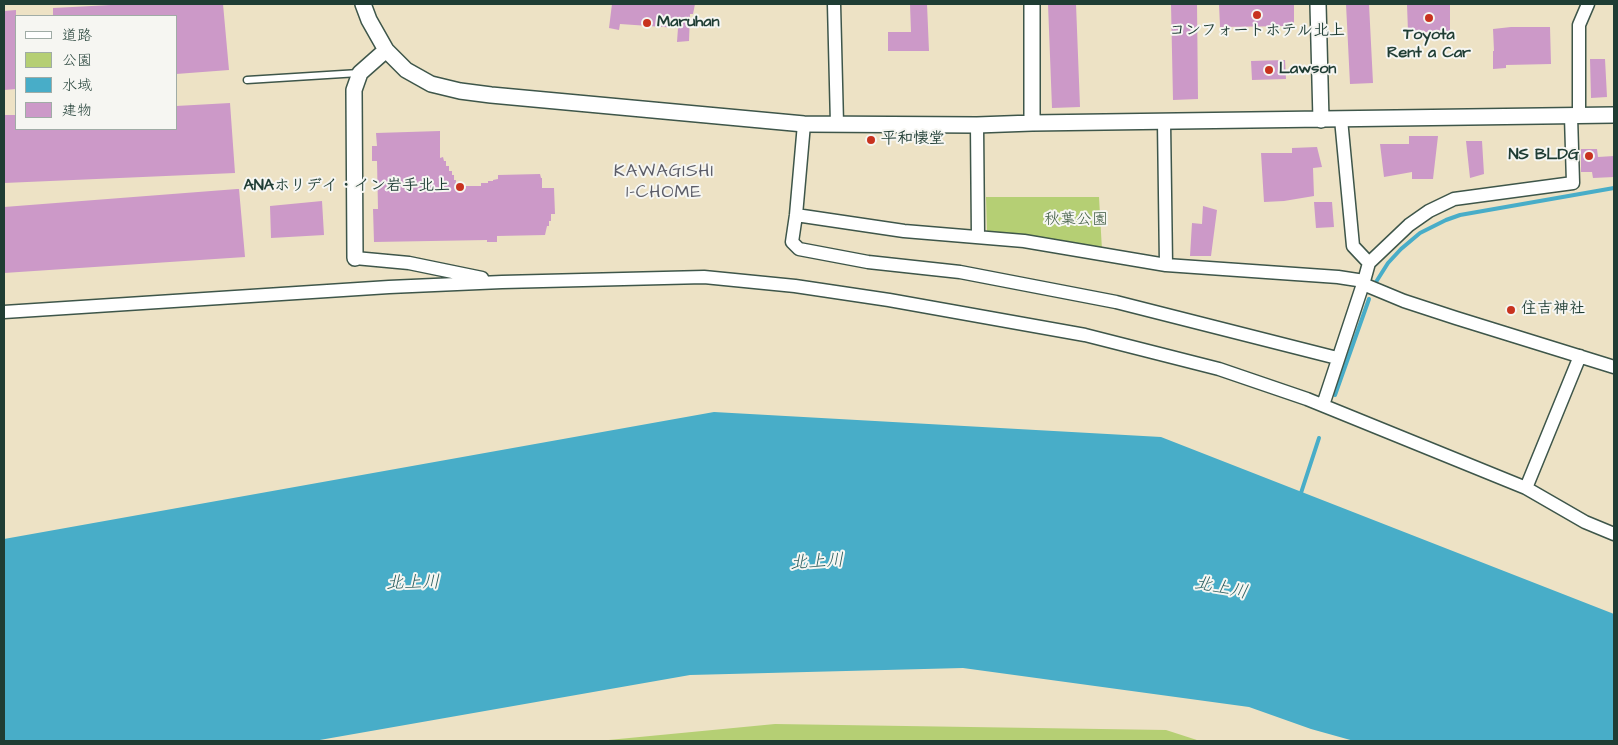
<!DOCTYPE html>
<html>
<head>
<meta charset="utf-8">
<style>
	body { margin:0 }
	#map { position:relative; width:1618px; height:745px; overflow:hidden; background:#ede2c5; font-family:"Architects Daughter","Klee One",sans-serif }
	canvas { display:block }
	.frame { position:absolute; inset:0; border:5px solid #1f3d34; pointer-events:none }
	.legend { position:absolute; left:15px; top:15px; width:162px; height:115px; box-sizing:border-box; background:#f6f6f2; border:1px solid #a0aca6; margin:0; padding:6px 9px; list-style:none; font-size:15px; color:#1f3d34 }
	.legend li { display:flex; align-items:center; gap:10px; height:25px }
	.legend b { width:25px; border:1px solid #a0aca6 }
</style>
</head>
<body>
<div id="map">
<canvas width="1618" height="745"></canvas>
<div class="frame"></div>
<ul class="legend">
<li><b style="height:6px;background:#fff"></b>道路</li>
<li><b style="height:14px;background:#b5cf74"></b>公園</li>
<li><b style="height:14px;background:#48adc8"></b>水域</li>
<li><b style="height:14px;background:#cc99c8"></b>建物</li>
</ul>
</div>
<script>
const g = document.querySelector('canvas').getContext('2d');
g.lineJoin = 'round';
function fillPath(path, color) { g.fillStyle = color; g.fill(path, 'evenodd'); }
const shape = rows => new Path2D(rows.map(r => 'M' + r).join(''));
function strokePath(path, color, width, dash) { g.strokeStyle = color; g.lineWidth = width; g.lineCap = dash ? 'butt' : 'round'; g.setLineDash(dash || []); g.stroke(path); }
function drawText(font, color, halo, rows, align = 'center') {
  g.font = font + ' "Architects Daughter","Klee One",sans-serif'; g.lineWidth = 4; g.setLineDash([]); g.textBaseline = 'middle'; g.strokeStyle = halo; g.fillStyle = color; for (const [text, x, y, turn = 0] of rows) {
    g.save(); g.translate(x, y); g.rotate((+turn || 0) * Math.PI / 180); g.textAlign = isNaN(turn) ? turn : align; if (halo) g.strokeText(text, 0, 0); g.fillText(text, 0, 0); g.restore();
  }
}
fillPath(shape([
	[986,197,1099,197,1102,250,987,231],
	[775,724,1166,730,1200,741,598,741]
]), '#b5cf74');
fillPath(shape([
	[714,412,1161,437,1614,614,1614,741,1354,741,1311,729,1249,707,963,668,690,675,314,741,4,741,4,539]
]), '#48adc8');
strokePath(shape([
	[1376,282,1388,263,1401,249,1420,233,1446,220,1460,215,1614,188],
	[1335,395,1369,299],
	[1300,496,1319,438]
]), '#48adc8', 4);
fillPath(shape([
	[130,4,223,4,229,70,176,74,176,16,53,16,53,8],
	[612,4,695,4,693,14,690,14,689,41,677,42,678,28,620,24,619,30,609,28],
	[910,4,927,4,929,51,888,51,888,32,911,32],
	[1048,4,1076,4,1080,107,1052,108],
	[1171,4,1197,4,1198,99,1173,100],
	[1219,4,1294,4,1294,26,1220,27],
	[1346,4,1369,4,1373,83,1350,84],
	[1407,4,1450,4,1450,32,1408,32],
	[16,10,16,89,4,90,4,11],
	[1511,27,1550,27,1551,64,1506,65,1506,68,1493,69,1493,51,1494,51,1493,29],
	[1590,59,1605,59,1607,97,1591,98],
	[1285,60,1286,79,1252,80,1251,61],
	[230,103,235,173,4,183,4,115,16,115,16,129,176,129,176,106],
	[440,131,440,158,443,157,444,161,446,161,446,166,449,166,449,171,452,171,452,175,454,175,454,180,456,180,456,186,481,186,481,183,488,183,488,181,493,181,493,180,498,179,498,175,540,174,541,178,542,178,542,188,554,188,555,214,551,214,551,221,549,221,549,226,547,226,545,235,497,236,497,242,487,242,487,240,374,242,373,209,378,209,377,161,372,161,372,146,377,146,376,133],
	[1409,136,1438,136,1433,179,1412,179,1412,172,1384,177,1380,144,1409,144],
	[1466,141,1482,141,1484,174,1470,178],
	[1317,147,1322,167,1313,168,1314,196,1284,201,1264,202,1261,153,1292,153,1292,148],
	[1581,149,1597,149,1598,157,1614,156,1614,177,1593,178,1592,172,1581,172],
	[237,189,239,189,245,257,4,273,4,207],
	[322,201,324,235,271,238,270,206],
	[1314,202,1332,202,1334,227,1316,228],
	[1203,206,1217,210,1211,256,1190,256,1192,223,1202,224]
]), '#cc99c8');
const service = shape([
	[247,80,359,73]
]);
const minor = shape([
	[834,4,837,124],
	[1579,116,1579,25,1588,4],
	[1341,119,1353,246,1369,263],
	[1164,122,1166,265],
	[804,124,796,215,792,242,799,249,868,262,960,272,1116,302,1337,358],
	[977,125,978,237],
	[796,215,904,231,1024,241,1166,265,1338,277,1364,281,1369,263,1409,225,1429,211,1454,199,1573,183,1571,116],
	[355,258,409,263,482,278],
	[4,312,389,287,502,282,704,277,795,286,889,300,1085,335,1219,369,1307,399,1526,488,1585,522,1614,534],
	[1323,405,1363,284,1404,301,1456,318,1614,367],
	[1526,488,1580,356]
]);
const tertiary = shape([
	[363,4,369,20,386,50,406,70,431,84,460,91,491,95,804,124,977,125,1032,123,1614,115],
	[1318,4,1321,120],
	[1032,123,1032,4],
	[355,258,354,90,360,73,386,50]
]);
strokePath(service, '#3e564a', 9);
strokePath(minor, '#3e564a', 15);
strokePath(tertiary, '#3e564a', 18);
strokePath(service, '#fff', 6);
strokePath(minor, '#fff', 12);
strokePath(tertiary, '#fff', 15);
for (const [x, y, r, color] of [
	[1257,15,5,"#c8321e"],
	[1429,18,5,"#c8321e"],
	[647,23,5,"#c8321e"],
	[1269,70,5,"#c8321e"],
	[871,140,5,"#c8321e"],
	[1589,156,5,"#c8321e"],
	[460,187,5,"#c8321e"],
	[1511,310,5,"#c8321e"]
]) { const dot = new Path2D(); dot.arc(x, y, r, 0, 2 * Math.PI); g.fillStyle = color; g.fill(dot); strokePath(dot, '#f6f6f2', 2); }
drawText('bold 16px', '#1f3d34', '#f6f6f2', [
	["Maruhan",657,23],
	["コンフォートホテル北上",1257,32,"center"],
	["Toyota",1429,36,"center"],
	["Rent a Car",1429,54,"center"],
	["Lawson",1279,70],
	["平和懐堂",881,140],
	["NS BLDG",1579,156,"right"],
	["ANAホリデイ・イン岩手北上",450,187,"right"],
	["住吉神社",1521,310]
], 'left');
drawText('16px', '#3d5a41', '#f6f6f2', [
	["秋葉公園",1076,221]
]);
g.letterSpacing = '1px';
drawText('18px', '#5c5d68', '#f6f6f2', [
	["KAWAGISHI",664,172],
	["1-CHOME",664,193]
]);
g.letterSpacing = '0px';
drawText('italic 18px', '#2b5f60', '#f6f6f2', [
	["北上川",817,563,-3],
	["北上川",413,584,-1],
	["北上川",1221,589,11]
]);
</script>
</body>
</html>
